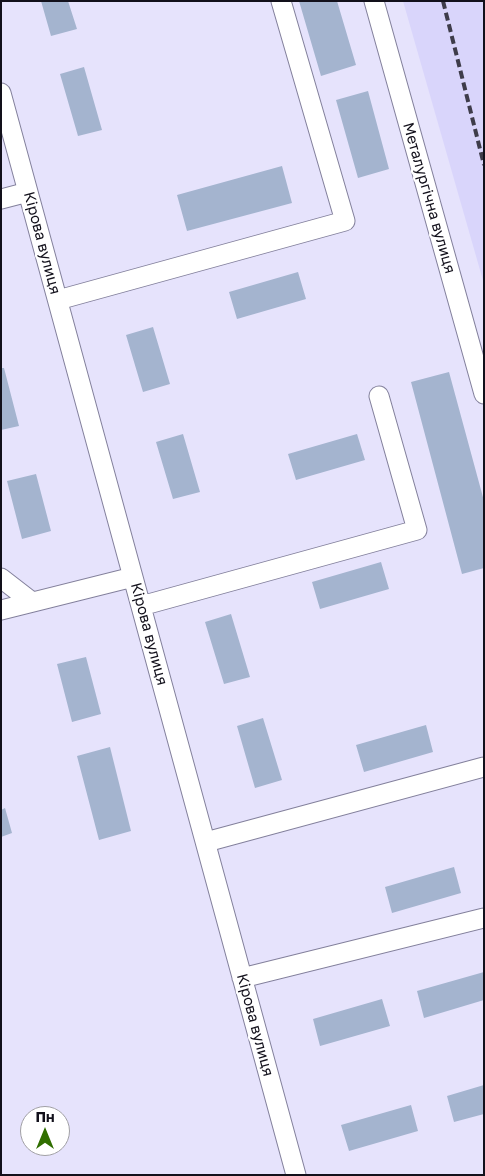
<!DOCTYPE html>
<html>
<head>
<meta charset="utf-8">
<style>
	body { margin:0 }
	#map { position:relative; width:485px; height:1176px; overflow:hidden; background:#e6e3fc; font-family:"Golos Text",sans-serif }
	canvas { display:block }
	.frame { position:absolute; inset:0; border:2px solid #12101b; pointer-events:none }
	.north { position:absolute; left:20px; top:1106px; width:50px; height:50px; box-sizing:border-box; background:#fff; border:1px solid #a09fa4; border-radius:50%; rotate:0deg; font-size:14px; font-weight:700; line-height:20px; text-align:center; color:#12101b }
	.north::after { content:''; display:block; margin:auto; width:18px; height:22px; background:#306e00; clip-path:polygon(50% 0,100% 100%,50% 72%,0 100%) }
</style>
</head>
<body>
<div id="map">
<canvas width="485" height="1176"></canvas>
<div class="frame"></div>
<div class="north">Пн</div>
</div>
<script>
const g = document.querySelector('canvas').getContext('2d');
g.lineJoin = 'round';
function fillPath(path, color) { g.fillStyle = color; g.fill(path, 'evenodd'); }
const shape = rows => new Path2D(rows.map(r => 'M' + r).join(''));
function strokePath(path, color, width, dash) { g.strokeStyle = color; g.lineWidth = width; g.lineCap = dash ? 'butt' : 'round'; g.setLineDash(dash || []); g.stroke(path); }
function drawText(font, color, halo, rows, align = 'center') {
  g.font = font + ' "Golos Text",sans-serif'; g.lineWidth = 4.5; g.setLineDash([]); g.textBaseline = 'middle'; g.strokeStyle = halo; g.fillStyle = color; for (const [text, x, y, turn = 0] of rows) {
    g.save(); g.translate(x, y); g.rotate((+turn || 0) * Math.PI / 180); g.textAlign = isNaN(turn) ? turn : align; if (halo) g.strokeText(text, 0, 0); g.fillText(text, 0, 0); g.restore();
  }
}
fillPath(shape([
	[403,1,484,1,484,284]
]), '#d9d5fb');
fillPath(shape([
	[41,1,68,1,77,29,51,36],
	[299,1,337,1,356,65,321,76],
	[84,67,102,130,78,136,60,74],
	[368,91,389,169,358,178,336,100],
	[282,166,292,203,187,231,177,195],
	[298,272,306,299,237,319,229,292],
	[153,327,170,384,143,392,126,335],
	[1,368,4,368,19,426,1,430],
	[449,372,484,501,484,568,462,574,411,382],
	[183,434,200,492,173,499,156,442],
	[357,434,365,460,296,480,288,454],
	[36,474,51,531,22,539,7,481],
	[381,562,389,589,320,609,312,582],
	[231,614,250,677,224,684,205,622],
	[86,657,101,714,72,722,57,664],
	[263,718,282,780,255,788,237,726],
	[426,725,433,752,364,772,356,745],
	[110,747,131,831,99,840,77,756],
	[5,808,12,833,1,837,1,810],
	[454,867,461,893,392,913,385,887],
	[484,972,484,1000,424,1018,417,991],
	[382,999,390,1026,320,1046,313,1019],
	[484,1085,484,1114,454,1122,447,1096],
	[411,1105,418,1131,349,1151,341,1125]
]), '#a4b4cf');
const minor = shape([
	[374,1,484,394],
	[1,93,296,1175],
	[1,199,28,192],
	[58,300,345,221,281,1],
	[1,578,32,602],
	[141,606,417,530,379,396],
	[1,610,133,577],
	[206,842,484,767],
	[242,978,484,918]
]);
strokePath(minor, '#83809c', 21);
strokePath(minor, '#fff', 19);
strokePath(shape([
	[443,1,484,165]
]), '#3e3c4a', 4, [8, 4]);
drawText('15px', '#12101b', '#fff', [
	["Металургічна вулиця",429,198,74],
	["Кірова вулиця",42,243,75],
	["Кірова вулиця",149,634,75],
	["Кірова вулиця",255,1025,75]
]);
</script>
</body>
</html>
